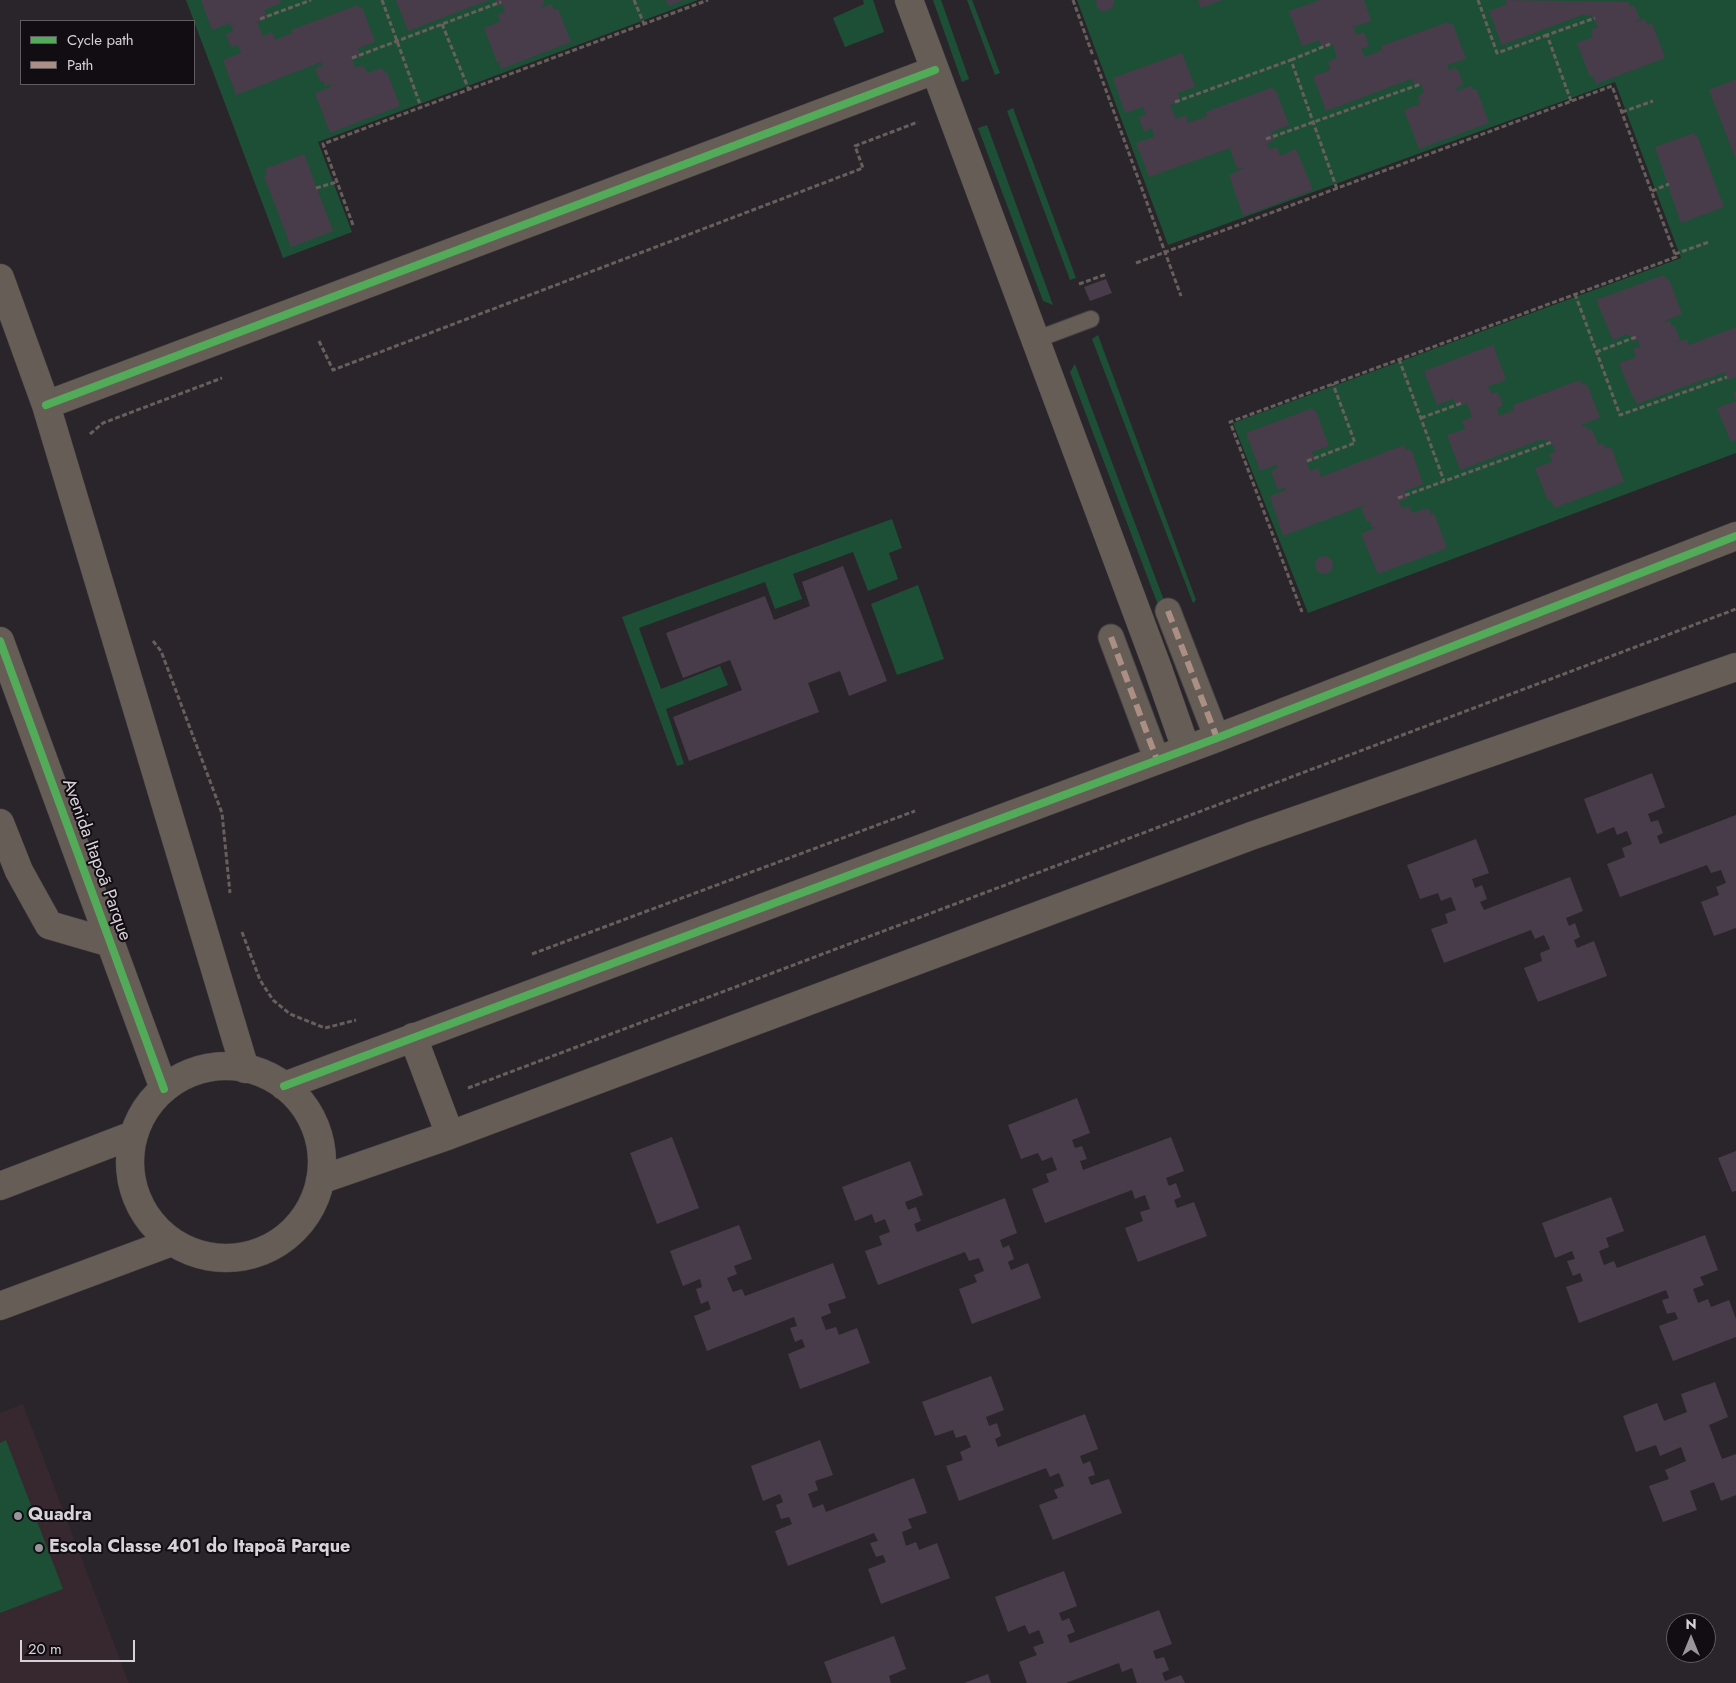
<!DOCTYPE html>
<html>
<head>
<meta charset="utf-8">
<style>
	body { margin:0 }
	#map { position:relative; width:1736px; height:1683px; overflow:hidden; background:#2a252a; font-family:Jost,sans-serif }
	canvas { display:block }
	.legend { position:absolute; left:20px; top:20px; width:175px; height:65px; box-sizing:border-box; background:#110d12; border:1px solid #605c61; margin:0; padding:6px 9px; list-style:none; font-size:15px; color:#d7d2d8 }
	.legend li { display:flex; align-items:center; gap:10px; height:25px }
	.legend b { width:25px; border:1px solid #605c61 }
	.north { position:absolute; left:1666px; top:1613px; width:50px; height:50px; box-sizing:border-box; background:#110d12; border:1px solid #605c61; border-radius:50%; rotate:0deg; font-size:14px; font-weight:700; line-height:20px; text-align:center; color:#d7d2d8 }
	.north::after { content:''; display:block; margin:auto; width:18px; height:22px; background:#9a959b; clip-path:polygon(50% 0,100% 100%,50% 72%,0 100%) }
	.scale { position:absolute; left:20px; top:1640px; width:115px; height:22px; box-sizing:border-box; border:2px solid #d7d2d8; border-top:0; padding-left:6px; font-size:15px; line-height:18px; white-space:nowrap; color:#d7d2d8; -webkit-text-stroke:4px #110d12; paint-order:stroke }
</style>
</head>
<body>
<div id="map">
<canvas width="1736" height="1683"></canvas>
<ul class="legend">
<li><b style="height:6px;background:#51ab58"></b>Cycle path</li>
<li><b style="height:6px;background:#ac8f84"></b>Path</li>
</ul>
<div class="north">N</div>
<div class="scale">20 m</div>
</div>
<script>
const g = document.querySelector('canvas').getContext('2d');
g.lineJoin = 'round';
function fillPath(path, color) { g.fillStyle = color; g.fill(path, 'evenodd'); }
const shape = rows => new Path2D(rows.map(r => 'M' + r).join(''));
function strokePath(path, color, width, dash) { g.strokeStyle = color; g.lineWidth = width; g.lineCap = dash ? 'butt' : 'round'; g.setLineDash(dash || []); g.stroke(path); }
function drawText(font, color, halo, rows, align = 'center') {
  g.font = font + ' Jost,sans-serif'; g.lineWidth = 4; g.setLineDash([]); g.textBaseline = 'middle'; g.strokeStyle = halo; g.fillStyle = color; for (const [text, x, y, turn = 0] of rows) {
    g.save(); g.translate(x, y); g.rotate((+turn || 0) * Math.PI / 180); g.textAlign = isNaN(turn) ? turn : align; if (halo) g.strokeText(text, 0, 0); g.fillText(text, 0, 0); g.restore();
  }
}
fillPath(shape([
	[23,1404,129,1683,0,1683,0,1413]
]), '#37272e');
fillPath(shape([
	[186,0,698,0,318,142,352,232,283,258],
	[863,0,873,0,884,32,845,47,833,18,864,4],
	[933,0,941,0,969,79,962,82],
	[967,0,972,0,1000,73,995,75],
	[1077,0,1736,0,1736,453,1308,613,1233,423,1681,258,1615,82,1168,245],
	[1013,108,1076,278,1070,280,1007,111],
	[987,125,1053,305,1043,301,978,128],
	[1098,335,1196,600,1193,603,1092,339],
	[1075,364,1168,611,1161,613,1070,372],
	[892,519,902,548,889,553,898,579,868,591,853,552,793,574,802,599,775,609,765,582,639,628,661,689,720,666,728,685,666,709,684,764,677,766,622,617],
	[918,585,944,659,897,675,871,604],
	[6,1440,63,1589,0,1613,0,1443]
]), '#1d4f37');
fillPath(shape([
	[201,0,280,0,281,3,264,10,267,18,257,22,263,36,272,32,275,40,292,33,291,30,358,5,359,8,362,7,375,42,358,48,361,56,352,60,353,62,355,68,362,65,368,73,382,68,384,73,387,72,400,106,330,133,315,93,331,87,330,84,325,86,323,81,320,81,315,68,323,65,321,62,236,95,223,60,241,53,238,45,231,47,226,34,233,31,230,23,212,30],
	[396,0,489,0,408,31],
	[496,0,543,0,545,4,538,9,552,4,554,10,558,9,571,42,501,69,499,61,497,62,484,28,500,22,498,14,505,12,502,4,498,6],
	[666,0,684,0,668,6],
	[1096,0,1114,0,1114,4,1111,9,1103,12,1097,8],
	[1198,0,1222,0,1201,8],
	[1320,0,1364,0,1371,21,1353,27,1357,35,1364,32,1369,46,1361,49,1365,57,1382,50,1381,46,1448,22,1450,25,1453,24,1466,59,1447,65,1449,70,1455,68,1458,70,1463,85,1456,88,1457,91,1471,86,1473,90,1476,88,1489,123,1419,149,1404,110,1420,104,1418,96,1424,93,1421,84,1416,86,1411,79,1326,111,1313,76,1330,70,1328,62,1337,58,1333,44,1322,48,1319,40,1302,46,1289,11],
	[1505,0,1628,2,1630,7,1634,5,1640,19,1633,23,1645,19,1647,25,1652,23,1665,58,1596,84,1593,76,1590,77,1577,43,1593,37,1591,30,1598,27,1591,15,1586,16,1585,14,1502,45,1489,11,1507,4],
	[1182,53,1195,87,1178,93,1180,102,1170,105,1176,119,1186,115,1188,123,1207,116,1206,112,1273,87,1275,91,1276,91,1289,125,1271,132,1274,140,1267,144,1270,149,1277,147,1280,156,1296,149,1313,190,1243,216,1229,175,1245,168,1238,169,1235,163,1230,149,1236,146,1149,177,1136,143,1154,137,1152,128,1144,132,1139,117,1146,114,1143,107,1125,113,1113,78],
	[1736,79,1736,160,1709,90],
	[1694,133,1695,137,1697,135,1724,207,1681,223,1655,147],
	[304,154,333,231,291,247,264,176,267,175,265,169],
	[1664,275,1666,280,1669,279,1682,314,1665,321,1665,322,1670,321,1672,327,1675,326,1680,340,1673,343,1687,339,1689,345,1736,327,1736,377,1727,380,1725,372,1637,404,1633,396,1632,396,1619,363,1636,357,1633,349,1640,347,1638,340,1633,342,1631,335,1628,336,1627,334,1613,340,1596,300],
	[1106,279,1112,293,1090,301,1084,287],
	[1493,345,1506,380,1488,386,1492,394,1498,392,1503,406,1497,408,1499,416,1514,410,1513,405,1580,380,1582,385,1587,384,1600,418,1582,424,1583,427,1587,426,1588,431,1592,429,1598,444,1590,448,1603,443,1606,449,1611,447,1624,482,1554,508,1551,500,1548,501,1535,468,1552,462,1549,454,1556,452,1549,440,1544,441,1543,439,1460,470,1447,435,1465,429,1462,421,1472,417,1467,403,1457,407,1453,399,1437,405,1424,371],
	[1736,392,1736,440,1731,442,1717,408,1736,401,1733,393],
	[1313,408,1314,412,1316,411,1329,446,1312,452,1315,460,1307,463,1310,471,1318,468,1321,477,1404,445,1406,450,1411,449,1423,484,1405,491,1408,498,1399,502,1402,508,1409,506,1412,513,1428,508,1431,515,1434,513,1447,548,1378,574,1361,534,1377,527,1372,527,1370,521,1367,522,1361,508,1368,504,1283,536,1270,496,1286,490,1285,487,1278,490,1271,471,1278,468,1276,465,1260,471,1246,433],
	'1315 565a9 9 0 1 1 18 0a9 9 0 1 1-18 0Z',
	[843,566,887,681,849,696,840,671,808,683,819,712,689,761,673,717,742,690,730,660,683,678,666,633,765,596,774,620,810,606,802,582],
	[1652,773,1665,807,1648,814,1651,822,1658,820,1663,833,1657,836,1660,844,1736,815,1736,928,1714,936,1701,902,1719,895,1716,887,1726,883,1721,870,1711,873,1707,865,1620,897,1607,864,1625,857,1622,848,1632,844,1627,831,1617,835,1614,827,1597,834,1584,799],
	[1476,839,1489,873,1472,879,1475,888,1482,885,1487,899,1480,902,1484,910,1570,877,1583,911,1566,918,1569,926,1575,923,1580,937,1574,940,1577,948,1594,941,1607,976,1538,1002,1524,968,1542,961,1540,953,1550,949,1544,935,1535,939,1531,930,1444,963,1431,929,1448,923,1445,914,1456,910,1451,897,1441,901,1438,893,1420,899,1407,865],
	[1077,1098,1090,1133,1072,1140,1075,1148,1082,1146,1087,1159,1080,1161,1083,1170,1171,1137,1184,1171,1166,1178,1169,1186,1176,1183,1181,1197,1174,1200,1177,1208,1194,1202,1207,1236,1138,1262,1125,1228,1143,1221,1140,1212,1150,1209,1145,1195,1135,1199,1132,1190,1045,1223,1032,1189,1049,1182,1046,1174,1057,1170,1052,1157,1042,1161,1038,1153,1021,1159,1008,1125],
	[672,1137,699,1208,657,1224,630,1153],
	[1736,1151,1736,1191,1732,1192,1718,1158],
	[910,1161,923,1195,905,1202,908,1210,916,1207,921,1221,914,1224,917,1232,1005,1198,1017,1233,1000,1240,1003,1248,1009,1245,1014,1259,1008,1262,1011,1270,1028,1263,1041,1298,972,1324,959,1289,977,1282,974,1275,984,1271,979,1258,969,1261,965,1252,878,1285,865,1251,882,1245,879,1236,890,1232,885,1219,875,1223,872,1214,855,1221,842,1187],
	[1611,1197,1624,1231,1606,1238,1609,1247,1599,1251,1604,1265,1614,1261,1617,1268,1705,1235,1718,1270,1700,1277,1704,1285,1693,1289,1698,1303,1708,1299,1711,1307,1729,1300,1736,1319,1736,1337,1673,1361,1659,1326,1678,1319,1675,1312,1667,1314,1662,1300,1669,1298,1666,1290,1579,1323,1566,1287,1583,1281,1580,1273,1573,1276,1567,1261,1575,1259,1572,1251,1555,1258,1542,1223],
	[739,1225,752,1259,734,1266,737,1274,727,1278,733,1292,742,1289,745,1296,833,1263,846,1298,828,1304,831,1313,821,1317,826,1330,836,1327,839,1335,857,1328,870,1363,800,1389,788,1354,805,1347,802,1339,795,1342,790,1328,797,1326,794,1317,707,1351,694,1316,711,1309,708,1301,701,1304,696,1289,702,1287,700,1279,683,1286,670,1251],
	[991,1376,1004,1410,986,1417,989,1426,997,1423,1001,1436,995,1439,998,1447,1085,1414,1098,1449,1080,1456,1083,1464,1090,1461,1095,1475,1088,1477,1091,1485,1109,1479,1122,1513,1053,1540,1039,1505,1058,1498,1054,1490,1064,1486,1059,1473,1050,1477,1046,1468,959,1501,946,1466,963,1460,960,1452,971,1447,966,1435,956,1438,953,1430,935,1436,922,1402],
	[1715,1382,1728,1417,1709,1425,1722,1459,1736,1454,1736,1495,1721,1501,1714,1482,1690,1491,1697,1510,1663,1522,1649,1486,1669,1479,1665,1470,1686,1461,1681,1447,1660,1456,1656,1445,1636,1452,1623,1416,1657,1403,1664,1421,1687,1412,1681,1394],
	[820,1440,833,1475,815,1481,818,1490,808,1494,813,1508,823,1504,826,1512,914,1478,927,1513,908,1519,912,1528,902,1532,906,1546,916,1542,919,1550,937,1543,950,1578,881,1604,868,1569,886,1562,883,1555,876,1557,870,1543,878,1541,874,1533,788,1566,775,1531,792,1524,789,1517,781,1519,776,1505,783,1502,780,1494,763,1501,751,1466],
	[1064,1571,1077,1606,1059,1613,1062,1621,1069,1618,1075,1632,1067,1635,1070,1643,1159,1610,1172,1644,1153,1651,1156,1659,1164,1657,1169,1670,1162,1673,1165,1681,1181,1675,1185,1683,1137,1683,1132,1668,1122,1672,1119,1663,1066,1683,1027,1683,1019,1662,1037,1655,1033,1647,1044,1643,1039,1630,1029,1634,1025,1625,1008,1632,995,1597],
	[894,1636,906,1669,889,1676,891,1683,832,1683,824,1662],
	[988,1674,991,1683,964,1683]
]), '#483c4a');
const service = shape([
	[1035,340,1091,319]
]);
const pedestrian = shape([
	[1168,611,1217,738],
	[1111,637,1157,760]
]);
const minor = shape([
	[909,0,1158,669,1186,749],
	[0,278,46,405,245,1069],
	[46,405,935,70],
	[0,641,164,1089],
	[0,823,19,871,49,925,111,943],
	[413,1037,450,1135],
	'130 1162a96 96 0 1 1 192 0a96 96 0 1 1-192 0Z',
	[284,1086,1217,738,1736,536],
	[320,1180,450,1135,1251,836,1736,667],
	[0,1186,133,1135],
	[0,1306,172,1242]
]);
strokePath(service, '#454245', 18);
strokePath(pedestrian, '#454245', 27);
strokePath(minor, '#454245', 29);
strokePath(shape([
	[382,0,421,107],
	[634,0,644,24],
	[1073,0,1093,56],
	[1478,0,1497,53,1547,35],
	[260,19,311,0],
	[442,24,469,90],
	[352,58,501,2],
	[1095,60,1181,296],
	[1291,60,1330,44],
	[1571,101,1547,35,1595,18],
	[1175,102,1291,60,1337,189],
	[1622,112,1653,101],
	[1266,139,1421,84],
	[316,188,337,182],
	[1652,191,1669,184],
	[353,225,323,144,708,0],
	[1675,254,1709,242],
	[1136,263,1612,86,1676,257,1230,422,1302,612],
	[1079,284,1107,274],
	[1575,294,1620,415,1727,377],
	[319,341,333,370,863,168,855,146,918,122],
	[1596,352,1636,337],
	[1399,359,1444,481],
	[1421,418,1462,403],
	[90,434,103,423,222,378],
	[1307,461,1355,443,1333,384],
	[1398,498,1552,442],
	[153,641,161,651,222,813,230,893],
	[242,932,260,980,273,1000,290,1014,325,1028,356,1020],
	[532,954,915,811],
	[468,1088,1736,609]
]), '#665f5c', 3, [5, 2.5]);
strokePath(service, '#675d57', 16);
strokePath(pedestrian, '#675d57', 25);
strokePath(minor, '#675d57', 28);
strokePath(shape([
	[1168,611,1217,738],
	[1111,637,1157,760]
]), '#ac8f84', 6, [12, 6]);
strokePath(shape([
	[46,405,935,70],
	[0,641,164,1089],
	[284,1086,1217,738,1736,536]
]), '#51ab58', 8);
for (const [x, y, r, color] of [
	[18,1516,5,"#9a959b"],
	[39,1548,5,"#9a959b"]
]) { const dot = new Path2D(); dot.arc(x, y, r, 0, 2 * Math.PI); g.fillStyle = color; g.fill(dot); strokePath(dot, '#110d12', 2); }
drawText('18px', '#d7d2d8', '#110d12', [
	["Avenida Itapoã Parque",96,860,70]
]);
drawText('bold 18px', '#d7d2d8', '#110d12', [
	["Quadra",28,1516],
	["Escola Classe 401 do Itapoã Parque",49,1548]
], 'left');
</script>
</body>
</html>
